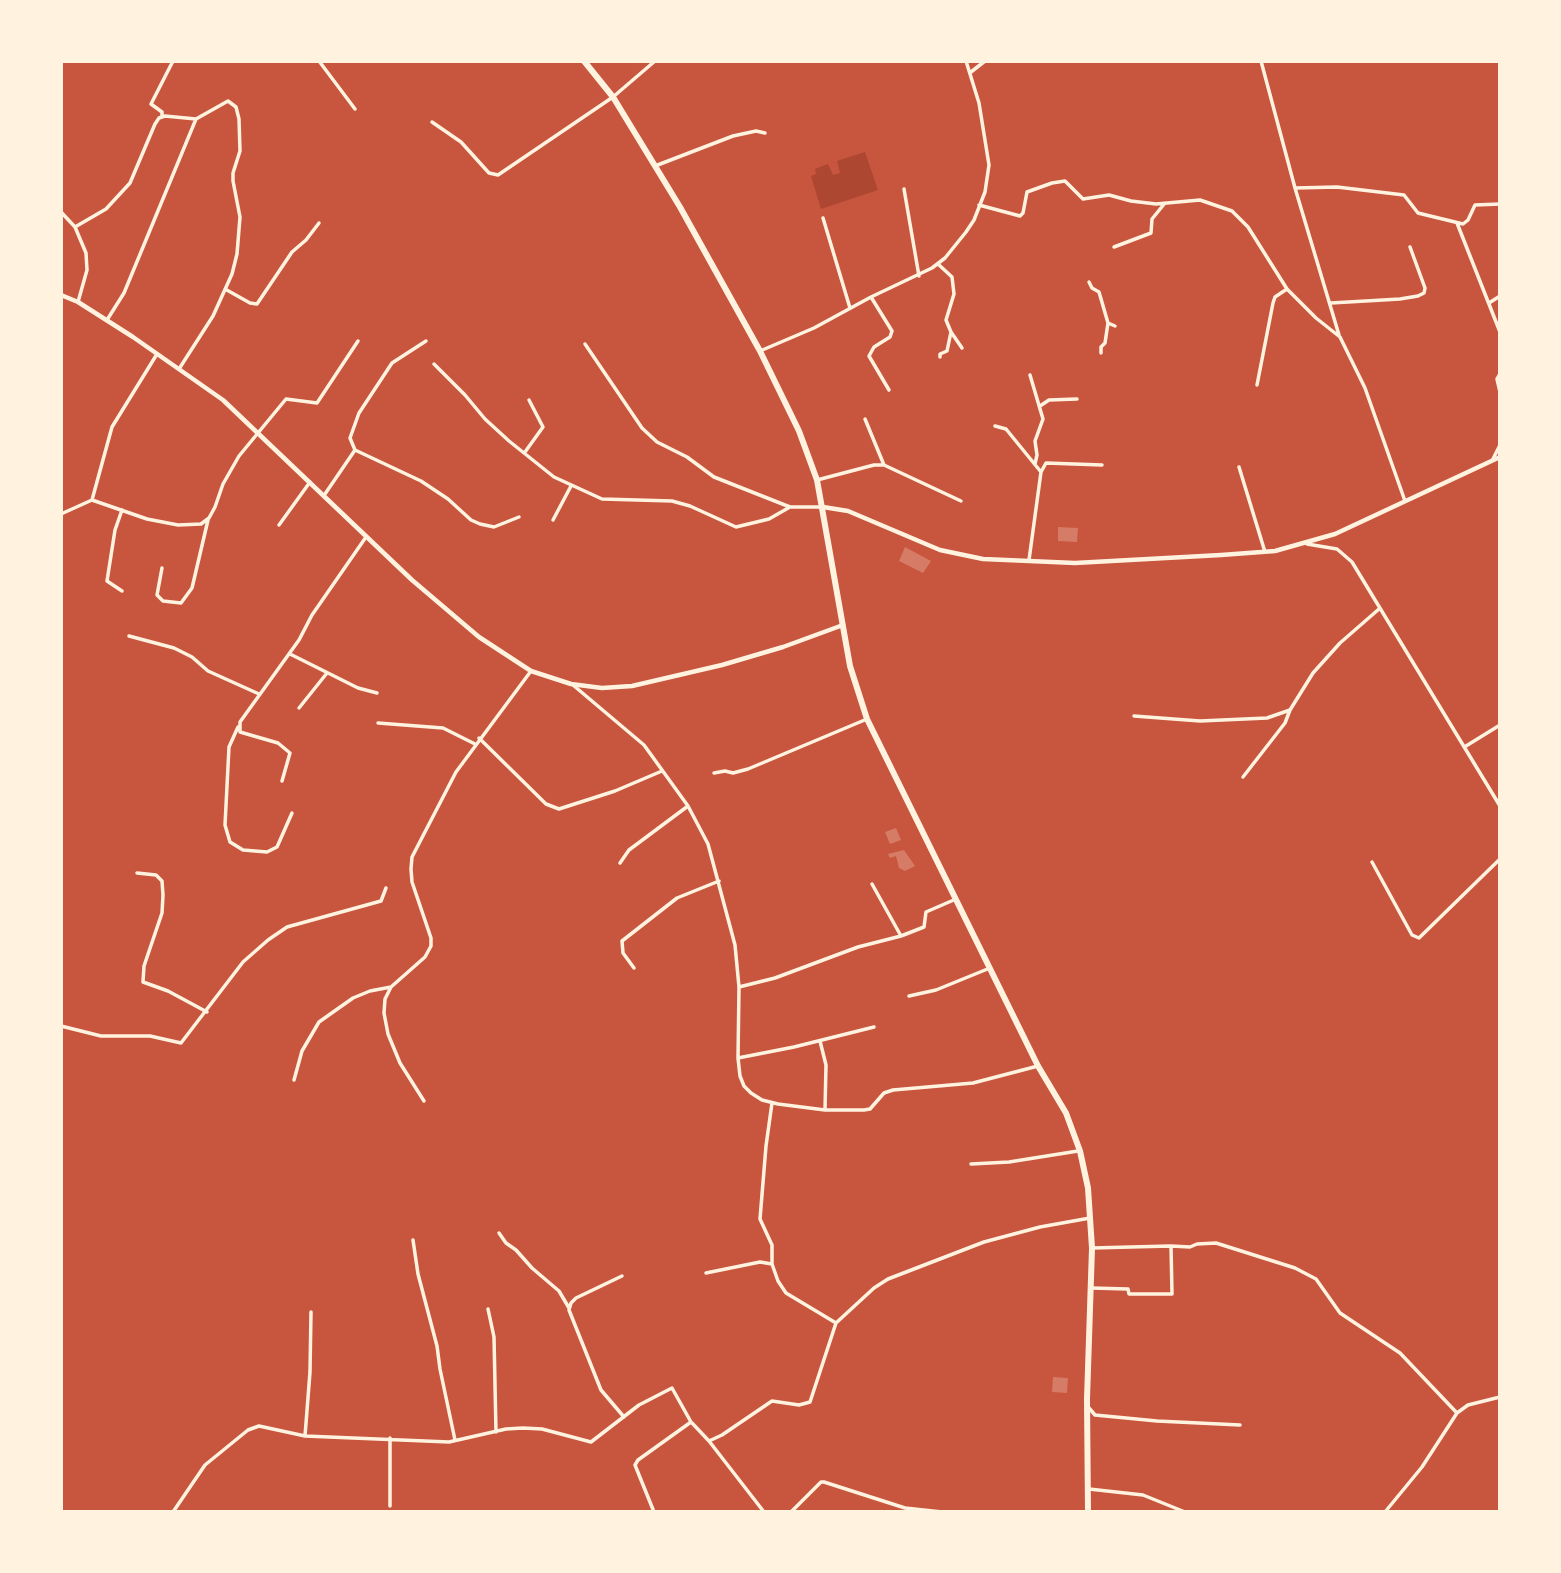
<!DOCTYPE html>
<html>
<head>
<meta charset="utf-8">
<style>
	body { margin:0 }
	#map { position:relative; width:1561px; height:1573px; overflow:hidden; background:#c8553d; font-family:"Fira Sans",sans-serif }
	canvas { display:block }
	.frame { position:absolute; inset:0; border:63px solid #fff3e0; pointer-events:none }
</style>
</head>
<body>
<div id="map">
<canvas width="1561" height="1573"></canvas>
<div class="frame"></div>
</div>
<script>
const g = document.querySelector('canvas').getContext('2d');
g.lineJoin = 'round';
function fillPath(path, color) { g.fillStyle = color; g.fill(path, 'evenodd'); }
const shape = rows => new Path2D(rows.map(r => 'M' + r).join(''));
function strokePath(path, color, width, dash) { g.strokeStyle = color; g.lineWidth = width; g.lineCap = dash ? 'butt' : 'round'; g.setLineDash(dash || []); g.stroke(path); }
fillPath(shape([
	[865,152,878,190,821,209,811,176,816,174,815,169,828,164,833,175,840,173,837,161]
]), '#ae4732');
fillPath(shape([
	[1058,527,1078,528,1077,542,1058,541],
	[905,547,931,561,923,573,899,561],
	[896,828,901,840,890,844,885,832],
	[904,850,915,866,905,871,899,868,896,856,890,858,888,854],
	[1053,1377,1068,1378,1067,1393,1052,1392]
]), '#d67c66');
strokePath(shape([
	[319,61,355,109],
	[1261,61,1295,188,1339,335],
	[971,72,985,61],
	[162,117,162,112,151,104,173,61],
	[432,122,461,142,489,173,498,175,613,97,655,61],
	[655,166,733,136,756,131,765,133],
	[1295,188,1337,187,1404,195,1418,213,1463,224,1468,220,1475,205,1500,204],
	[904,189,919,276],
	[979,205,1020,216,1023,213,1027,192,1052,183,1065,181,1083,199,1109,195,1131,201,1156,204,1200,200,1232,211,1248,227,1287,289,1316,318,1340,337,1365,388,1405,501],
	[61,212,75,227,86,253,87,270,78,302],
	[823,218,850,308],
	[1457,223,1500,332],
	[75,227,106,209,130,183,155,124,159,118,165,116,196,119,228,101,236,107,239,119,240,151,233,173,233,181,240,217,237,254,232,274,213,316,179,369],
	[1114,247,1151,233,1152,219,1165,203],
	[938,264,952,277,954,294,946,320,951,332,947,351,940,354,940,357],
	[1089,282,1092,288,1099,292,1108,323,1115,326],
	[225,289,250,303,257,304,292,252,306,240,319,223],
	[871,297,892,331,890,337,874,347,869,356,889,390],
	[1331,303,1400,299,1418,296,1424,293,1425,288,1410,247],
	[1489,303,1500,296],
	[107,320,124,293,196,119],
	[951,332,962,348],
	[585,344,642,428,657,442,687,457,714,477,790,507,821,507],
	[760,351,814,328,871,297,932,268,945,258,966,232,974,220,985,192,989,165,979,103,966,61],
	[1101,353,1101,347,1105,343,1108,323],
	[434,364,465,395,485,419,509,441,554,477,602,499,672,501,690,506,736,527,769,519,790,507],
	[1500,374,1497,379,1500,392],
	[1030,375,1043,419,1035,441,1037,455,1035,464],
	[1257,385,1273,303,1275,297,1287,289],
	[1040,406,1049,400,1077,399],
	[865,419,884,465],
	[995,426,1006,429,1041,472],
	[355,450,350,438,359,413,392,363,426,341],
	[525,452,543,427,529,400],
	[1493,459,1500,445],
	[1239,467,1265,552],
	[817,480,874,465,884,465,961,501],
	[325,494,355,450,421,481,448,499,471,520,480,524,494,527,519,517],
	[92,500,112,427,157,354],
	[61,514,92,500,147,519,178,525,201,524,209,518,215,507,223,484,239,456,286,399,317,403,358,341],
	[553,520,571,486],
	[279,525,310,482],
	[1307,544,1337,549,1352,562,1500,806],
	[1029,560,1041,472,1046,463,1102,465],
	[162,568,157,595,163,601,181,603,192,588,208,520],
	[122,591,107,581,115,530,122,510],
	[129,636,174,648,192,657,208,671,259,694],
	[290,654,358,688,377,693],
	[573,685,644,745,688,806,708,844,735,945,739,987,738,1058,740,1076,744,1086,751,1093,762,1100,778,1104,825,1110,864,1110,870,1109,884,1093,893,1090,973,1083,1038,1066],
	[299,708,327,673],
	[1134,716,1200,721,1267,718,1290,710],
	[378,723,443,728,475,744],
	[238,727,229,747,225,825,230,842,243,850,267,852,277,847,292,813],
	[479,738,546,804,559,809,615,791,662,771],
	[1466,746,1500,725],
	[714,773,725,771,733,773,748,769,867,719],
	[1243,777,1285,723,1290,710,1313,673,1340,643,1379,609],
	[282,781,290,753,278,743,240,732,240,722,299,640,312,615,366,537],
	[1372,862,1412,935,1419,938,1500,859],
	[620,863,629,850,688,806],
	[137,873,156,875,162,881,163,895,162,913,144,966,143,982,168,991,207,1012],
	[872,884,901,936],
	[634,968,623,953,622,941,677,898,719,881],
	[739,987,775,978,858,947,901,936,924,927,926,912,956,899],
	[909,996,936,990,990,968],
	[61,1026,101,1036,150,1036,181,1043,243,962,268,940,287,927,381,901,386,888],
	[820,1041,826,1065,825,1110],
	[738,1058,794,1047,874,1027],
	[294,1080,302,1051,319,1022,353,998,370,991,391,987],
	[424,1101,400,1063,388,1034,384,1013,385,999,391,987,425,957,431,946,431,938,412,882,411,869,412,857,456,772,531,671],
	[772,1103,766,1146,760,1219,772,1245,772,1264,778,1281,786,1293,836,1323],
	[971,1164,1009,1162,1078,1151],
	[499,1233,506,1243,516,1250,532,1268,559,1291,569,1308],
	[413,1240,418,1274,437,1346,440,1369,455,1440],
	[1092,1248,1170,1246],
	[706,1273,760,1262,772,1264],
	[622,1276,576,1298,571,1303,569,1310,601,1390,624,1417],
	[1091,1288,1128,1289,1129,1294,1172,1294,1171,1246,1190,1247,1197,1244,1216,1243,1295,1268,1316,1279,1340,1313,1400,1353,1457,1413],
	[488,1309,494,1337,496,1432],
	[1089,1408,1095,1415,1157,1421,1240,1425],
	[692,1423,709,1441,722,1435,772,1401,799,1405,810,1402,836,1323,874,1288,888,1279,984,1242,1040,1227,1090,1218],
	[305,1436,310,1372,311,1312],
	[390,1438,390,1506],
	[709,1441,764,1512],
	[1089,1489,1143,1495,1185,1512],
	[173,1512,205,1465,248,1430,259,1426,305,1436,449,1442,506,1429,523,1428,542,1429,591,1442,639,1405,672,1388,691,1422,638,1460,635,1465,654,1512],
	[791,1512,821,1482,824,1482,905,1508,942,1512],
	[1385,1512,1422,1467,1457,1413,1468,1405,1500,1397]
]), '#fff3e0', 3.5);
strokePath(shape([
	[61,295,78,302,133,337,223,400,412,580,479,637,531,671,571,684,602,688,632,686,722,665,783,647,843,625],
	[823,507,848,511,940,550,983,559,1075,563,1221,555,1275,551,1335,534,1500,457]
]), '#fff3e0', 4.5);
strokePath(shape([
	[584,61,613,97,680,207,760,351,799,431,817,480,850,666,867,719,1038,1066,1066,1113,1080,1151,1088,1188,1092,1248,1087,1399,1088,1512]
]), '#fff3e0', 6);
</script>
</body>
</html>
